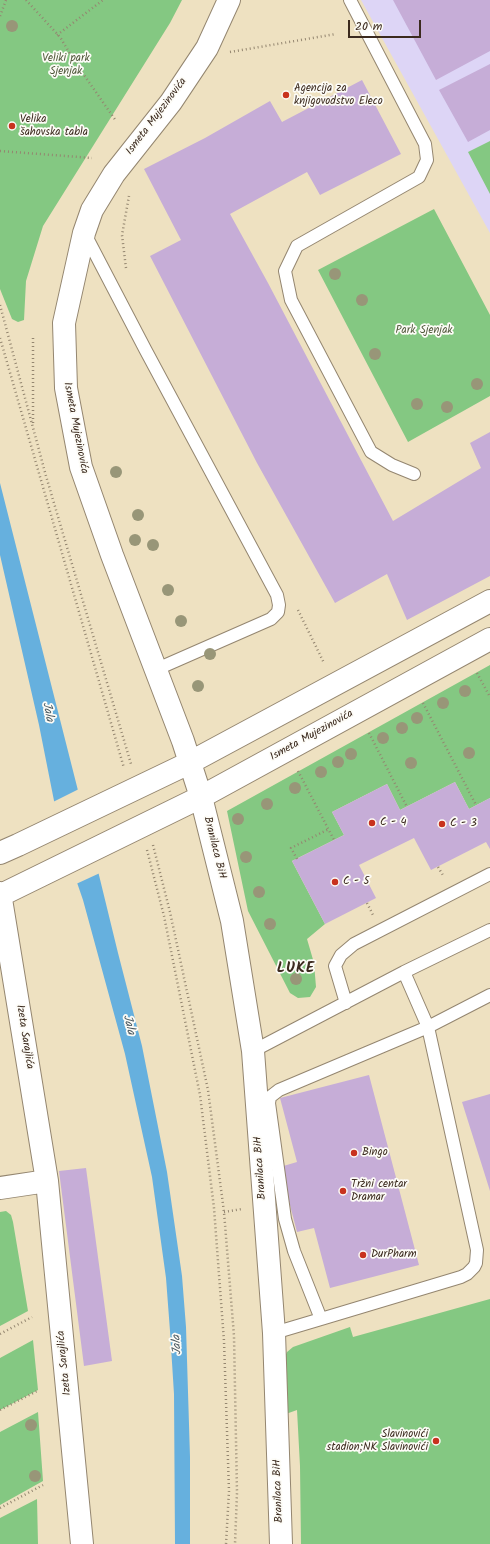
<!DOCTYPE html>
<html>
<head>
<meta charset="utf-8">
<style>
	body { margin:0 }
	#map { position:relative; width:490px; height:1544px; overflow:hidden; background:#eee1c1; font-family:Kalam,sans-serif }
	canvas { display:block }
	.scale { position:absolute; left:348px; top:20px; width:73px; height:18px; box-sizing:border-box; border:2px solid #3b2a1e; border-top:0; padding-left:5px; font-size:12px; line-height:14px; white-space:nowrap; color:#3b2a1e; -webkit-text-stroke:3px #fdfcf7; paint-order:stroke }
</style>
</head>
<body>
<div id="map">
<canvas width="490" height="1544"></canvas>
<div class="scale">20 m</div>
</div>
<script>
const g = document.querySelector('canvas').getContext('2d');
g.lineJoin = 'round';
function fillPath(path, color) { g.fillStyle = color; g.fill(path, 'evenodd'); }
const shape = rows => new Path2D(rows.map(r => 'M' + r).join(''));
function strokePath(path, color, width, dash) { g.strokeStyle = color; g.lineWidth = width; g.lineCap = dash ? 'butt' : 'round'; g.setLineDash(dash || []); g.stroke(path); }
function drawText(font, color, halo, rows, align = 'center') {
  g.font = font + ' Kalam,sans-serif'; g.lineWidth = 3.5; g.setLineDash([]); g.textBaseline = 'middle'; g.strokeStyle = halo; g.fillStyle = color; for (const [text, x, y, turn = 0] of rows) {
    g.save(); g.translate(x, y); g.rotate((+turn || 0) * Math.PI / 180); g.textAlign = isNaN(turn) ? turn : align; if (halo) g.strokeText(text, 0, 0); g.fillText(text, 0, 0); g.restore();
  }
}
fillPath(shape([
	[361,0,490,0,490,233]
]), '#ddd5f6');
fillPath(shape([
	[0,0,182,0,170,23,43,226,26,281,24,320,18,322,12,319,0,289],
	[490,141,490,194,468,152],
	[434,209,490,315,490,396,408,442,318,270],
	[490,665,490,798,469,809,455,782,400,810,387,784,332,812,344,835,292,861,325,924,307,939,314,963,316,987,310,997,298,998,290,993,248,911,227,811],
	[6,1211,11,1215,13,1222,28,1311,0,1326,0,1212],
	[490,1299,490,1544,301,1544,300,1466,297,1410,283,1415,282,1363,287,1352,293,1347,350,1327,353,1337],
	[33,1340,38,1390,0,1410,0,1358],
	[38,1412,43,1481,0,1505,0,1432],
	[37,1499,38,1544,0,1544,0,1518]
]), '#84c882');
fillPath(shape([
	[0,483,87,826,118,953,142,1046,167,1172,182,1276,186,1327,190,1457,190,1544,175,1544,174,1394,170,1331,166,1278,152,1177,125,1054,83,900,61,836,39,725,0,555]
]), '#66b0de');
fillPath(shape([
	[79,789,100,873,76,884,59,836,53,802]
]), '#eee1c1');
fillPath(shape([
	[393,0,490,0,490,51,436,80],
	[490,64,490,130,468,142,439,90],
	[362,80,401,154,320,195,307,172,230,214,268,283,393,521,481,468,470,443,490,432,490,576,407,620,387,574,335,603,257,463,150,256,181,240,144,169,205,138,270,101,282,122],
	[455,782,469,809,490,798,490,849,486,842,431,870,414,838,359,865,376,898,325,924,292,861,344,835,332,812,387,784,400,810],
	[369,1075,419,1265,330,1288,314,1228,297,1232,280,1167,297,1162,280,1098],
	[490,1094,490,1191,462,1102],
	[86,1168,112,1361,84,1366,59,1171]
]), '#c6add7');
const service = shape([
	[350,0,425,144,427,160,419,177,297,246,285,271,291,300,371,452,392,465,414,474],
	[85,234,145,349,277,595,279,605,278,612,271,619,157,669],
	[404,972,428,1027,490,995],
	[346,1003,335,966,341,955,354,944,490,874],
	[428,1027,477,1250,476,1263,474,1267,467,1274,461,1277,321,1319,294,1251,285,1219,269,1103,270,1097,279,1090,428,1027],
	[253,1051,404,972,490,930],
	[274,1333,321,1319]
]);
const minor = shape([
	[229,0,207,48,171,102,114,174,92,210,84,233,64,323,66,388,81,467,112,555,183,741,201,797,232,921,253,1051,274,1333,281,1544],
	[0,853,18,845,189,763,490,601],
	[0,893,47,1181,82,1544],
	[1,895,201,797,490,639],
	[0,1188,47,1181]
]);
strokePath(service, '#948670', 14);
strokePath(minor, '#948670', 24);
strokePath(shape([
	[26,0,60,37,75,62,116,121],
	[0,16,6,0],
	[57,35,103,0],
	[230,52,336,34],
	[0,151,92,158],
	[126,268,122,235,129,196],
	[0,305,46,476,131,764],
	[0,338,124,768],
	[33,338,33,423],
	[298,610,324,663],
	[477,673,490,697],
	[423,703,476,805],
	[369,733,407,807],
	[298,771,334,840],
	[153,845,170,912,208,1090,224,1212,234,1336,237,1493,235,1544],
	[147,850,164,916,200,1095,214,1208,224,1341,229,1491,226,1544],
	[297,859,291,848,329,829],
	[438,867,444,877],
	[367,903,373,915],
	[224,1212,242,1209],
	[0,1334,32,1317],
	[0,1410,39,1390],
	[0,1508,43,1485]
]), '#948670', 2.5, [1, 3]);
strokePath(service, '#fff', 12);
strokePath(minor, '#fff', 22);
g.fillStyle = '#989678';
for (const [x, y] of [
	[12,26],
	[335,274],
	[362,300],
	[375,354],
	[477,384],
	[417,404],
	[447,407],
	[116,472],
	[138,515],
	[135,540],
	[153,545],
	[168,590],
	[181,621],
	[210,654],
	[198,686],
	[465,691],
	[443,703],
	[417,718],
	[402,728],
	[383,738],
	[469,753],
	[351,754],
	[338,762],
	[411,763],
	[321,772],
	[295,788],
	[267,804],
	[238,819],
	[246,857],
	[259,892],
	[270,924],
	[296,979],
	[31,1425],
	[35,1476]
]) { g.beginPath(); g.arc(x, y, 6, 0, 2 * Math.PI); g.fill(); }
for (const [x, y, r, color] of [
	[286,95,4,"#c8321e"],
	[12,126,4,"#c8321e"],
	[372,823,4,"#c8321e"],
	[442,824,4,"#c8321e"],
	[335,882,4,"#c8321e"],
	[354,1153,4,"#c8321e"],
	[343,1191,4,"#c8321e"],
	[363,1255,4,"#c8321e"],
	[436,1441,4,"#c8321e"]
]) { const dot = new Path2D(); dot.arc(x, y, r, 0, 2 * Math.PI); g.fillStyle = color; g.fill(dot); strokePath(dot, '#fdfcf7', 1.5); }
drawText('11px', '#51593c', '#fdfcf7', [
	["Veliki park",66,59],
	["Sjenjak",66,72],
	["Park Sjenjak",424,331]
]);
drawText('11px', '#3b2a1e', '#fdfcf7', [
	["Agencija za",294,89],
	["knjigovodstvo Eleco",294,102],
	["Velika",20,120],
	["šahovska tabla",20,133],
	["C - 4",380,823],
	["C - 3",450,824],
	["C - 5",343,882],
	["Bingo",362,1153],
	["Tržni centar",351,1185],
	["Dramar",351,1198],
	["DurPharm",371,1255],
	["Slavinovići",428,1435,"right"],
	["stadion;NK Slavinovići",428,1448,"right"]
], 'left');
drawText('11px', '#3b2a1e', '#fdfcf7', [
	["Ismeta Mujezinovića",157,117,-53],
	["Ismeta Mujezinovića",75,428,79],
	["Ismeta Mujezinovića",312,736,-29],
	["Branilaca BiH",214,848,76],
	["Izeta Sarajlića",24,1037,81],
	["Branilaca BiH",261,1168,-94],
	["Izeta Sarajlića",65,1363,-96],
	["Branilaca BiH",279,1491,-92]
]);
drawText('italic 12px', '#4a5961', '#fdfcf7', [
	["Jala",47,712,79],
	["Jala",128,1025,76],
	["Jala",178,1345,-93]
]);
g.letterSpacing = '1px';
drawText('bold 15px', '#3b2a1e', '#fdfcf7', [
	["LUKE",296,969]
]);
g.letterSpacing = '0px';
</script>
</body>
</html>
